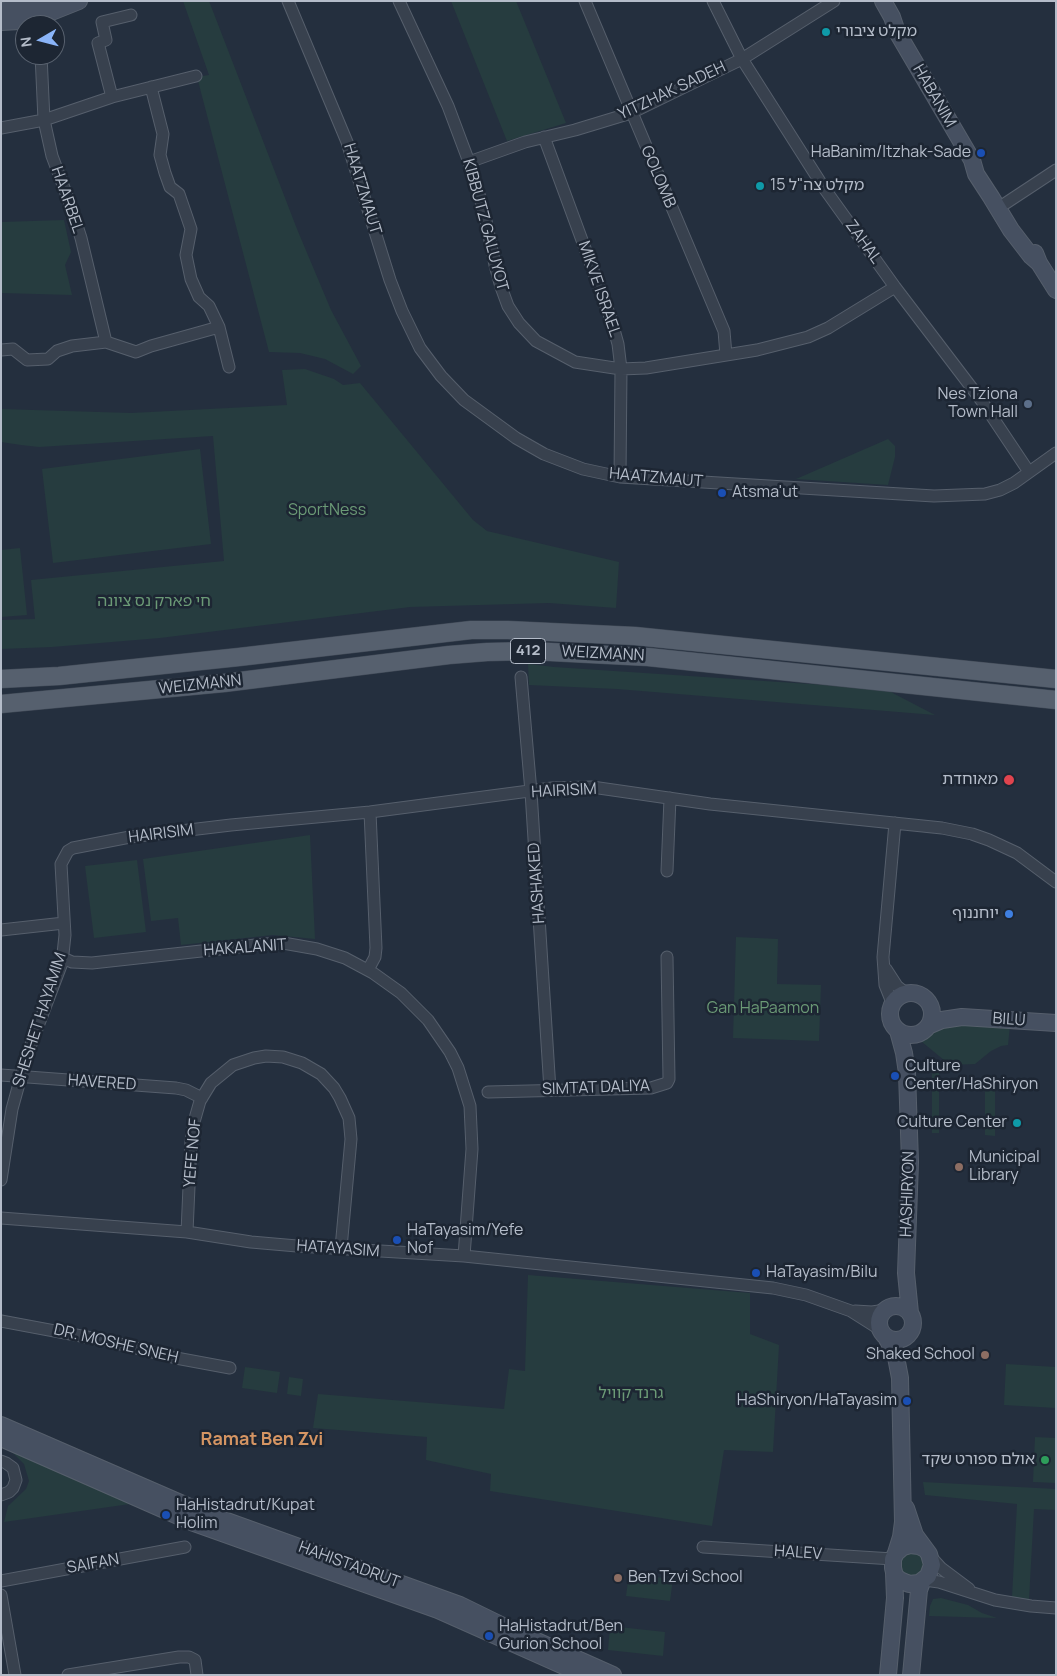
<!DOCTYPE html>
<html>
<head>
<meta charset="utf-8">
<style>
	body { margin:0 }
	#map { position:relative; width:1057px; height:1676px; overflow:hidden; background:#242f3e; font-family:Manrope,sans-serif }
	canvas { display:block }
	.frame { position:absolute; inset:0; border:2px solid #b4bcc9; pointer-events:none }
	.north { position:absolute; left:15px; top:15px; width:50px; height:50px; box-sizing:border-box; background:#1d2633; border:1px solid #59626f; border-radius:50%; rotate:262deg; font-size:14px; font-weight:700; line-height:20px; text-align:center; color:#b4bcc9 }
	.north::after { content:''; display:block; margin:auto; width:18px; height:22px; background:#8ab4f8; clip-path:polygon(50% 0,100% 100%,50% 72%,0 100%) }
</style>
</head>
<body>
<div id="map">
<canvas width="1057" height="1676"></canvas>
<div class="frame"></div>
<div class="north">N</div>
</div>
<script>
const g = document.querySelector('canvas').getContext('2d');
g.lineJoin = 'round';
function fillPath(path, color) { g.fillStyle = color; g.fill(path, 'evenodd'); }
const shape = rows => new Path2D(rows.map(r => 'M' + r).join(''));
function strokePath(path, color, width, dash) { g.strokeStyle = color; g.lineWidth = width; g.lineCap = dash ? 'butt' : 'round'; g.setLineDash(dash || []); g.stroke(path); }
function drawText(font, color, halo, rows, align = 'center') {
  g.font = font + ' Manrope,"Noto Sans Hebrew",sans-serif'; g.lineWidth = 5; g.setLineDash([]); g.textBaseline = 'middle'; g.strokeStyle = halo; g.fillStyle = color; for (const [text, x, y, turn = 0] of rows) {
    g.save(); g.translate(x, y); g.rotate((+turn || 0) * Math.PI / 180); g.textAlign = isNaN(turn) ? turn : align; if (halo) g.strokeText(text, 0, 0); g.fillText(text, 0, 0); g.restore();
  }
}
fillPath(shape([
	[183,1,209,1,297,229,331,310,361,366,353,374,325,359,300,353,269,352,197,77,209,75],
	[451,1,516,1,566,123,507,141],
	[64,220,71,252,65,265,72,295,1,293,1,222],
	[305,369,334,379,343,385,360,383,473,520,487,531,619,562,616,608,549,603,410,607,160,638,52,647,1,649,1,620,35,619,31,580,224,561,213,436,39,447,21,445,1,442,1,409,131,413,287,405,282,370],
	[888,439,895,446,895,457,888,485,796,479],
	[200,449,211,544,53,563,42,469],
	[20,548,27,615,1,617,1,550],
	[528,664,554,667,885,689,935,715,617,689,529,685],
	[310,835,315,939,273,935,181,945,178,918,151,921,143,859],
	[137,860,146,932,94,938,85,866],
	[736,937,778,939,777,984,821,985,819,1041,733,1038],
	[941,1024,1010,1025,1008,1045,1001,1046,991,1051,975,1064,950,1065,922,1042,926,1035],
	[932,1066,939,1066,939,1133,932,1133],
	[985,1075,995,1075,995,1136,985,1135],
	[528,1275,750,1293,750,1334,779,1345,773,1452,724,1450,712,1526,490,1491,491,1474,426,1460,427,1437,313,1428,318,1394,504,1409,509,1369,525,1371],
	[1006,1364,1056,1367,1056,1408,1004,1405],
	[245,1367,280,1372,277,1393,242,1388],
	[289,1377,303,1379,301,1396,287,1394],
	[1035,1437,1056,1438,1056,1483,1033,1482],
	[12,1452,137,1503,4,1522,8,1506,26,1489,29,1481,24,1464],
	[923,1482,1056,1489,1056,1510,1034,1509,1029,1600,1012,1597,1017,1504,925,1495],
	[907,1551,921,1554,926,1567,914,1579,901,1573,898,1561],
	[629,1574,673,1579,670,1601,626,1596],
	[941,1598,968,1605,982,1613,997,1618,929,1616,930,1606,933,1599],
	[610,1626,665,1632,663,1656,608,1650]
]), '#263c3f');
const street = shape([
	[288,1,347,142,390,280,402,311,420,348,441,376,464,400,516,438,544,454,583,469,620,477,934,496,985,494,1000,490,1014,483,1056,453],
	[399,1,448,106,469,162,484,211,495,265,501,287,508,306,519,323,536,341,575,362,621,369,646,368,757,350,808,337,828,328,895,287],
	[585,1,724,331,726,355],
	[713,1,742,59,824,188,895,287,981,400,1029,472],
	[41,55,44,120,52,156,69,201,81,238,106,342],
	[151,87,163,134,160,155,165,173,170,187,179,194,191,229,186,255,191,279,199,297,209,306,219,327,229,367],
	[112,97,98,43,106,40,102,22,131,15],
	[1,128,44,120,112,97,196,76],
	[544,137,611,319,618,344,621,369,620,477],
	[469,162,525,142,575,130,631,113,742,59,834,1],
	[1006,203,1056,170],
	[1,350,13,349,27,360,48,359,57,351,72,346,106,342,136,352,151,346,219,327],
	[521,677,531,792,550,1090],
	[667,871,670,798],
	[1,930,64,923],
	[63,958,72,962,92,963,265,944,283,943,317,949,345,958,373,973,401,993,428,1020,450,1052,458,1068,470,1106,472,1149,464,1256],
	[886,969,897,986,907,994],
	[368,970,375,957,376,948,370,812],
	[893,1005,885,985,883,957,895,823],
	[1,1075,176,1088,186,1090,202,1098],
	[488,1092,651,1088,667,1083,669,1079,667,957],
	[1,1180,12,1109,27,1055,62,963,65,935,61,864,68,851,73,848,130,837,231,825,370,812,552,788,592,787,710,804,942,828,972,834,989,840,1017,853,1056,882],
	[1,1218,187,1232,251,1242,297,1246,464,1256,773,1288,806,1295,851,1311,881,1330],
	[187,1232,191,1141,194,1122,200,1101,211,1083,233,1065,254,1058,266,1056,283,1057,302,1063,321,1074,334,1088,340,1098,349,1118,351,1139,341,1248],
	[855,1311,872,1312,886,1310],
	[1,1321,108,1341,176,1358,230,1368],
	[1,1461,6,1463,13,1468,16,1480,13,1488,9,1492,1,1495],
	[703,1547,893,1559],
	[930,1556,941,1568,969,1589],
	[924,1580,939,1582,995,1600,1031,1606,1056,1608],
	[1,1581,185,1547],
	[1,1595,15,1675],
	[68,1675,179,1657,189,1657,195,1660,197,1675]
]);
const secondary = shape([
	[883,1,892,17,897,32,972,160,976,174,991,197,1011,230,1031,256,1039,263],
	[1,11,52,2],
	[1,22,20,21,39,17,79,1],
	[1035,253,1039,263,1056,290],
	'890 1014a21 21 0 1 1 42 0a21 21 0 1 1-42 0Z',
	[928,1026,942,1020,962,1017,1056,1023],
	[898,1031,904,1053,907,1073,910,1162,906,1273,910,1313],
	'879 1323a17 17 0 1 1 34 0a17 17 0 1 1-34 0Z',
	[886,1337,896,1357,900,1378,903,1522,901,1537,896,1553],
	[1,1425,199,1511,460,1605,503,1626,613,1675],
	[1,1438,194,1523,438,1610,584,1675],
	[906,1508,915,1535,929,1554,932,1565,928,1576,919,1583,909,1584,900,1580,895,1576,893,1568,893,1559,896,1553,903,1547,910,1545,919,1546,925,1549],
	[888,1675,895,1598,894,1573],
	[911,1675,919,1590,922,1582]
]);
const primary = shape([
	[1,679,59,676,239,657,471,630,508,630,635,636,1056,679],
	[1,704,224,683,449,655,487,652,531,651,648,657,1056,700]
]);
strokePath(street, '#565f6c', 13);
strokePath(secondary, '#565f6c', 18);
strokePath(primary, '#414a57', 19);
strokePath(street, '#38414e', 11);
strokePath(secondary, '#465061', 16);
strokePath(primary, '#56606e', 18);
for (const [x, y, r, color] of [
	[826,32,5,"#0f9aa8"],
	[981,153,5,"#1a4fb4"],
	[760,186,5,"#0f9aa8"],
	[1028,404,5,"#5c6f8a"],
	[722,493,5,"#1a4fb4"],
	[1009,780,6,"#e0444e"],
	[1009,914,5,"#3f7fe0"],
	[895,1076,5,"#1a4fb4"],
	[1017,1123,5,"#0f9aa8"],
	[959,1167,5,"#8d6e63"],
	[397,1240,5,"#1a4fb4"],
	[756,1273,5,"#1a4fb4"],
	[985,1355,5,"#8d6e63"],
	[907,1401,5,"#1a4fb4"],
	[1045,1460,5,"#2e9e5b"],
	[166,1515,5,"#1a4fb4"],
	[618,1578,5,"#8d6e63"],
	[489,1636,5,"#1a4fb4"]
]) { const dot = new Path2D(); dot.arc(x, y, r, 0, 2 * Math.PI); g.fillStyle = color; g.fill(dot); strokePath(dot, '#1d2633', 2); }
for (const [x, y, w] of [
	[528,651,35]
]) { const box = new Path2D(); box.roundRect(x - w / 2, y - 12.5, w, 25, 4); g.fillStyle = '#1d2633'; g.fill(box); strokePath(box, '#b4bcc9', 1); }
drawText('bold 15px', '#b4bcc9', null, [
	["412",528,651]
]);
drawText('16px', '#b4bcc9', '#1d2633', [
	["מקלט ציבורי",836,32],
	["HaBanim/Itzhak-Sade",971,153,"right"],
	["מקלט צה\"ל 15",770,186],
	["Nes Tziona",1018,395,"right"],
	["Town Hall",1018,413,"right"],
	["Atsma'ut",732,493],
	["מאוחדת",998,780,"right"],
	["יוחננוף",999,914,"right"],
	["Culture",905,1067],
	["Center/HaShiryon",905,1085],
	["Culture Center",1007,1123,"right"],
	["Municipal",969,1158],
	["Library",969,1176],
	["HaTayasim/Yefe",407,1231],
	["Nof",407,1249],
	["HaTayasim/Bilu",766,1273],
	["Shaked School",975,1355,"right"],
	["HaShiryon/HaTayasim",897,1401,"right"],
	["אולם ספורט שקד",1035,1460,"right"],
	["HaHistadrut/Kupat",176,1506],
	["Holim",176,1524],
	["Ben Tzvi School",628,1578],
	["HaHistadrut/Ben",499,1627],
	["Gurion School",499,1645]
], 'left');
drawText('16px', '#b4bcc9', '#1d2633', [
	["YITZHAK SADEH",672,91,-25],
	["HABANIM",934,96,60],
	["GOLOMB",658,177,67],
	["HAATZMAUT",362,189,73],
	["HAARBEL",67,200,71],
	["KIBBUTZ GALUYOT",485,225,75],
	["ZAHAL",863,242,54],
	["MIKVE ISRAEL",599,289,71],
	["HAATZMAUT",656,478,5],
	["WEIZMANN",603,654,3],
	["WEIZMANN",200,685,-6],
	["HAIRISIM",564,791,-3],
	["HAIRISIM",161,834,-7],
	["HASHAKED",537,883,-94],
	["HAKALANIT",245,948,-4],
	["SHESHET HAYAMIM",40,1020,-72],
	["BILU",1009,1020,4],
	["HAVERED",102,1083,4],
	["SIMTAT DALIYA",596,1088,-2],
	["YEFE NOF",193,1153,-85],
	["HASHIRYON",908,1194,-88],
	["HATAYASIM",338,1249,4],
	["DR. MOSHE SNEH",116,1344,13],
	["HALEV",798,1553,4],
	["SAIFAN",93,1564,-10],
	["HAHISTADRUT",349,1565,20]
]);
drawText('16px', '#6b9a76', '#1d2633', [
	["SportNess",327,511],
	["חי פארק נס ציונה",154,602],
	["Gan HaPaamon",763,1009],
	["גרנד קוויל",631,1394]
]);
drawText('bold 18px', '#d59563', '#1d2633', [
	["Ramat Ben Zvi",262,1440]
]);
</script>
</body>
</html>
